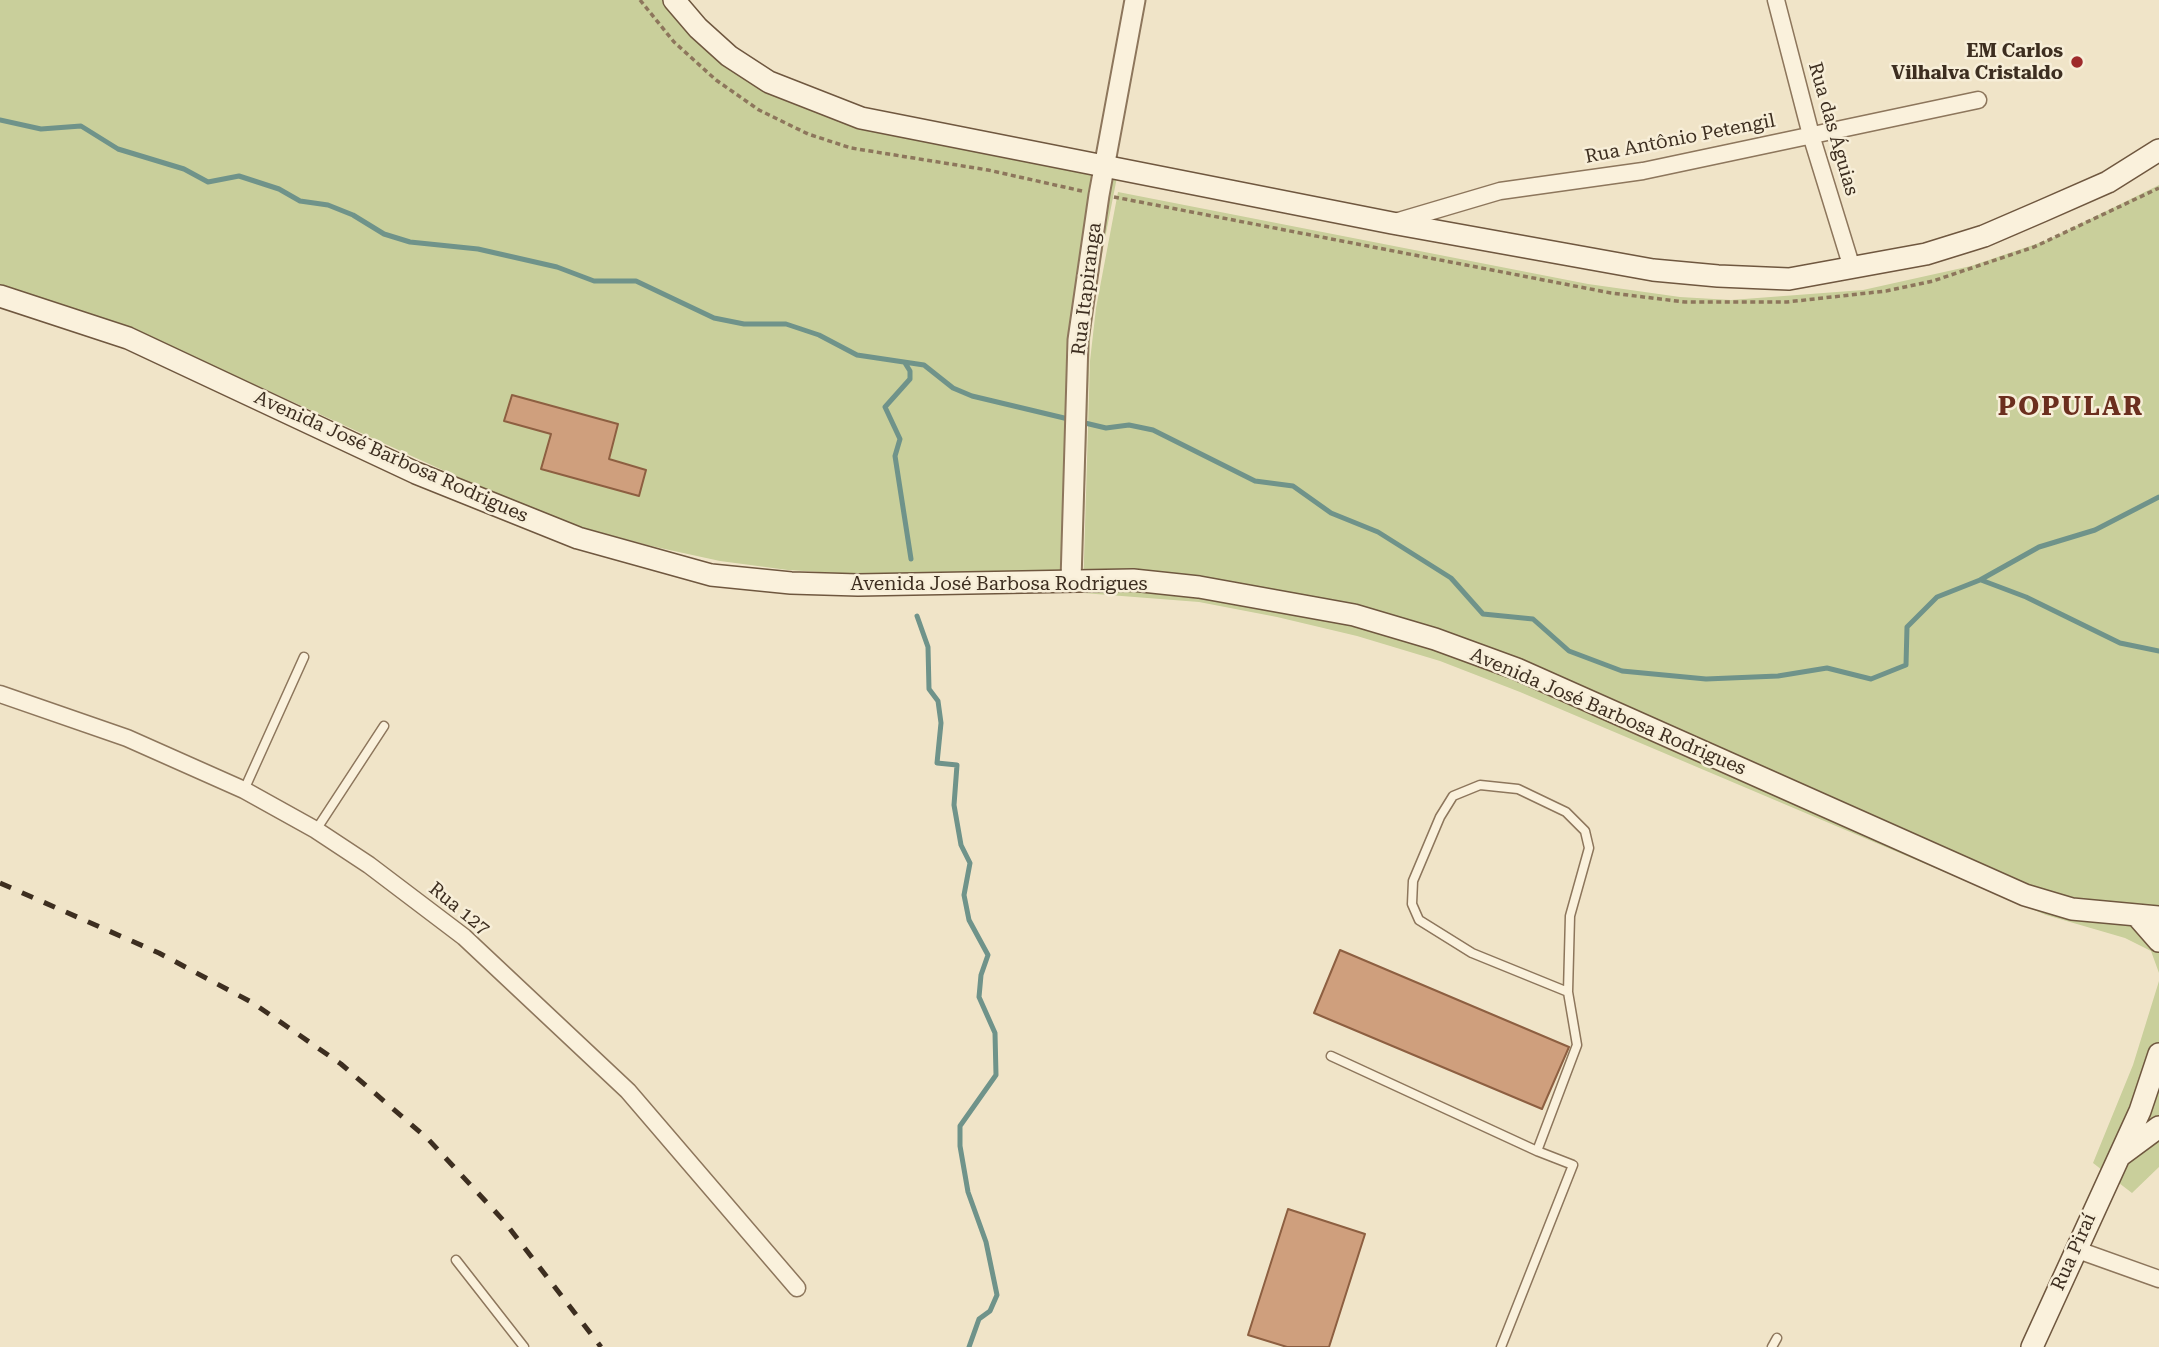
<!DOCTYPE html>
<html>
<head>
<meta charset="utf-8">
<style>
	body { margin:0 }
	canvas { display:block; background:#f0e4c8 }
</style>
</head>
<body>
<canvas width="2159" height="1347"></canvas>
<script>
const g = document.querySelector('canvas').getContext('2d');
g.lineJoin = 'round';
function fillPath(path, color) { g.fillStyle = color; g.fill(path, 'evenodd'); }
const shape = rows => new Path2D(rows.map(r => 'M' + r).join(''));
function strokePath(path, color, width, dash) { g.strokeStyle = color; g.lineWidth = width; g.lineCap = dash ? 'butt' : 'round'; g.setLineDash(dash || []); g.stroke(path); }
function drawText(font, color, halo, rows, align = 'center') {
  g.font = font + ' "Roboto Serif",serif'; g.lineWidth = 5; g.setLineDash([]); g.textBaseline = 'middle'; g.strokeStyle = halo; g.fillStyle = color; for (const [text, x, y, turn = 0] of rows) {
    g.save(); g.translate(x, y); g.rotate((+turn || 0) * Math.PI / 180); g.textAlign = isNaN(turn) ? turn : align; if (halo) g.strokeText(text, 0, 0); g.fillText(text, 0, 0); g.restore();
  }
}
fillPath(shape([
	[0,0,677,0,700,28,807,101,1118,172,1095,289,1090,341,1082,573,867,575,788,570,720,561,651,546,584,528,504,498,128,327,0,287],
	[2159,185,2159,973,2151,951,2125,938,2046,915,1520,692,1440,661,1357,636,1277,617,1199,602,1083,593,1090,361,1096,308,1118,192,1588,284,1680,297,1731,300,1863,290,1971,266,2048,240],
	[2159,981,2159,1167,2132,1193,2093,1163,2133,1065]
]), '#c9cf9b');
strokePath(shape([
	[0,120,41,129,81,126,118,149,184,169,208,182,239,176,279,189,300,201,328,205,353,215,384,234,410,242,478,249,557,267,594,281,636,281,714,318,744,324,786,324,819,335,857,355,924,365,953,388,972,396,1106,428,1129,425,1153,430,1255,481,1293,486,1331,513,1378,532,1451,578,1483,614,1533,619,1569,651,1622,671,1706,679,1778,676,1827,668,1871,679,1906,665,1907,627,1937,597,1980,580,2039,547,2095,530,2159,497],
	[905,363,910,371,910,379,885,407,900,439,895,456,911,559],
	[1981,580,2026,597,2120,643,2159,651],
	[917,616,928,647,929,689,938,701,941,723,937,763,957,765,954,805,961,845,970,863,964,895,969,920,988,955,981,975,979,997,995,1033,996,1075,960,1126,960,1146,968,1192,986,1242,997,1295,990,1311,979,1319,969,1347]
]), '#6f938a', 5);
const building = shape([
	[512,395,618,424,609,459,646,470,639,496,541,469,551,434,504,421,512,395],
	[1340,950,1569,1047,1542,1109,1314,1013,1340,950],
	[1288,1209,1365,1234,1329,1347,1287,1347,1248,1335,1288,1209]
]);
fillPath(building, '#cf9f7d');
strokePath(building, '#8d5f41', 2);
const service = shape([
	[244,790,304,657],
	[316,830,384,726],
	[1331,1056,1537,1151],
	[456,1260,524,1347],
	[1501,1347,1573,1165,1537,1151,1577,1045,1568,992,1472,953,1419,920,1412,904,1413,881,1440,817,1453,796,1480,785,1518,789,1566,812,1585,831,1589,848,1570,916,1568,992],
	[1772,1347,1777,1338]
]);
const minor = shape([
	[1776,0,1811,135,1852,268],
	[1395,222,1500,191,1643,171,1978,100],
	[0,694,127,738,244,790,316,830,369,865,464,937,628,1091,797,1288],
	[2075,1249,2159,1279]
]);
const tertiary = shape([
	[1071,581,1078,340,1099,195,1135,0]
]);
const secondary = shape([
	[674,0,698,28,729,56,769,82,861,118,1392,223,1653,270,1718,276,1789,279,1926,254,1984,236,2042,211,2108,182,2159,150],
	[0,296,128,338,416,473,578,538,711,575,791,583,858,585,1133,580,1199,587,1354,615,1435,639,1517,669,2025,895,2072,909,2159,917],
	[2138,917,2159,941],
	[2121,1155,2159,1127],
	[2032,1347,2140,1111,2159,1054]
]);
strokePath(service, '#8d765c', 11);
strokePath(minor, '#8d765c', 19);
strokePath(tertiary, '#8d765c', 23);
strokePath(secondary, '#6f573f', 24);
strokePath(shape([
	[640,0,674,42,716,80,759,110,808,134,851,148,988,170,1082,191],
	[1114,197,1611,293,1685,302,1787,302,1886,291,1933,281,2034,247,2159,188]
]), '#8d765c', 3.5, [5, 3.5]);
strokePath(service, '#faf1dc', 8);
strokePath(minor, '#faf1dc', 16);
strokePath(tertiary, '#faf1dc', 19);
strokePath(secondary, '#faf1dc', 21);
strokePath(shape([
	[0,883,159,953,253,1003,341,1064,428,1139,503,1220,601,1347]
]), '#3d2e20', 5, [12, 12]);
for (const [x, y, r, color] of [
	[2077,62,7,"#9e2a2b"]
]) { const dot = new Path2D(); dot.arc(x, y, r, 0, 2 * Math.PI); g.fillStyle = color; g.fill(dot); strokePath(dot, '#f7eed8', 2.5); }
drawText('bold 19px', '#3d2e20', '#f7eed8', [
	["EM Carlos",2063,51],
	["Vilhalva Cristaldo",2063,73]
], 'right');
drawText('19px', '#3d2e20', '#f7eed8', [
	["Rua das Águias",1833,129,74],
	["Rua Antônio Petengil",1680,139,-11],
	["Rua Itapiranga",1087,289,-83],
	["Avenida José Barbosa Rodrigues",391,457,24],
	["Avenida José Barbosa Rodrigues",999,584],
	["Avenida José Barbosa Rodrigues",1608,712,23],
	["Rua 127",459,909,39],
	["Rua Piraí",2074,1252,-66]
]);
g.letterSpacing = '2px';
drawText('bold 26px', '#6b2e1e', '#f7eed8', [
	["POPULAR",2071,407]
]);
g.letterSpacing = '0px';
</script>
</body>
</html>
